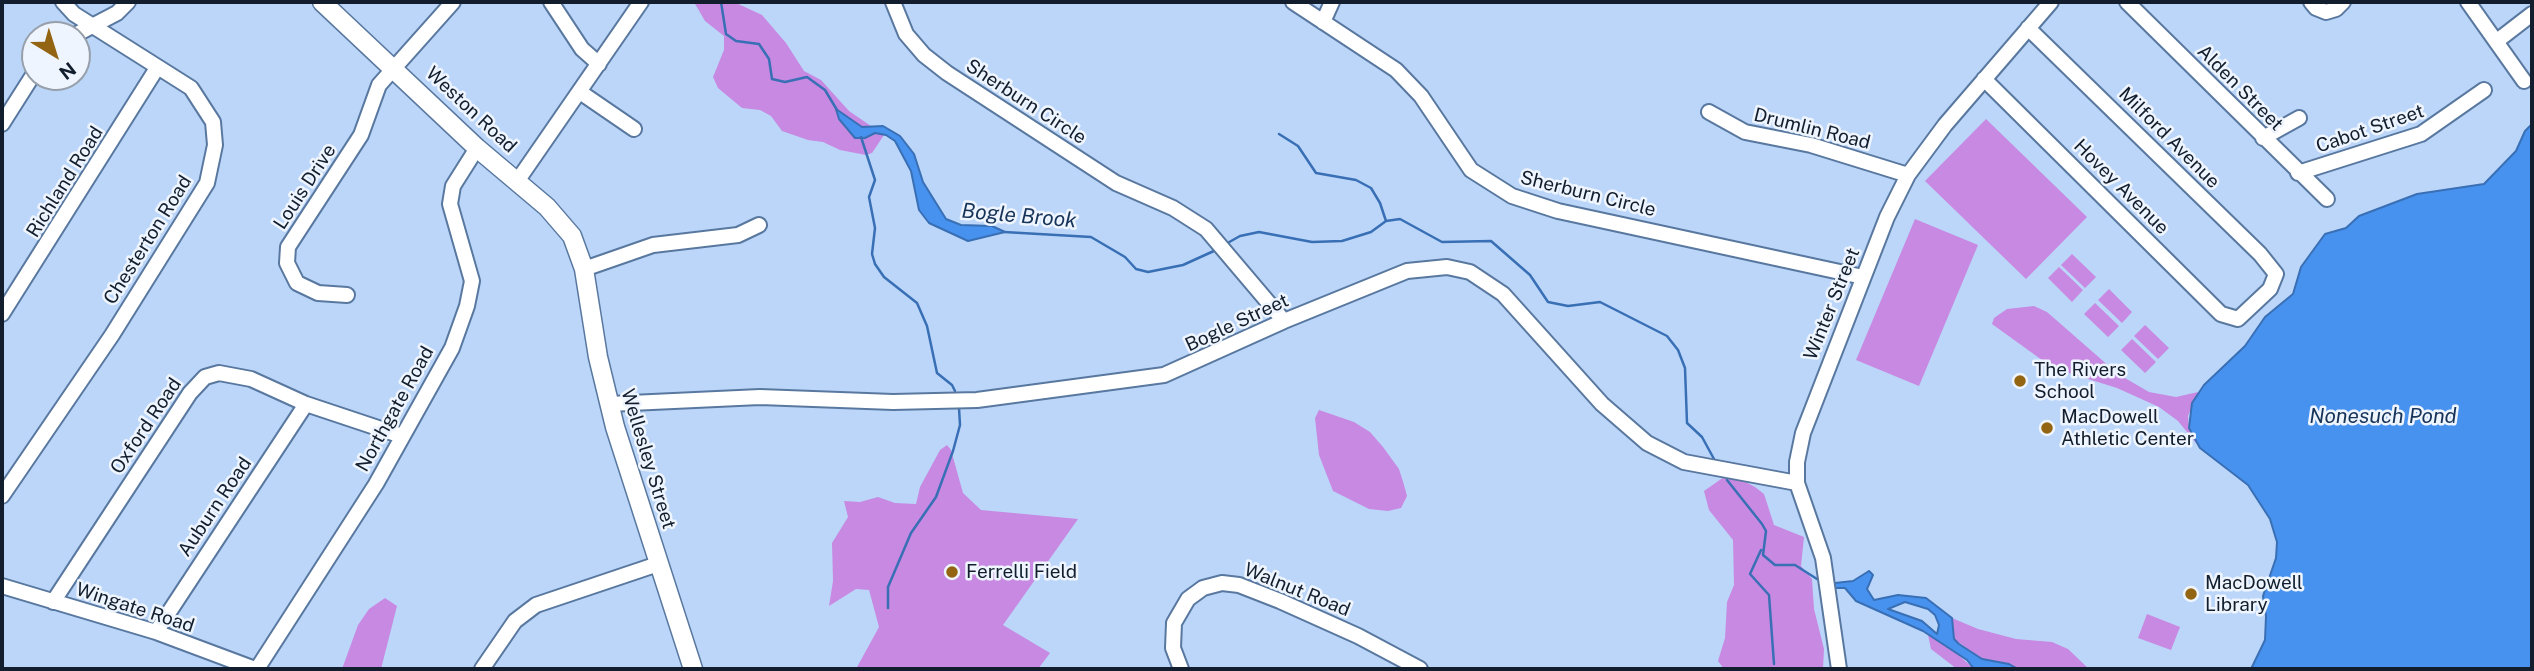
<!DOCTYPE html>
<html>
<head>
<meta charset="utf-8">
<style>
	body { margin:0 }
	#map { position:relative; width:2534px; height:671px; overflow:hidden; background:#bcd6f9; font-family:"Public Sans",sans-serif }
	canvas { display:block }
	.frame { position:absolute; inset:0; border:4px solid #121e2d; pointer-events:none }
	.north { position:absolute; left:21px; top:21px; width:70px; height:70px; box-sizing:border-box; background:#eff5fe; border:2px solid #979faa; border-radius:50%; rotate:142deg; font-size:19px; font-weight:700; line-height:28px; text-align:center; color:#121e2d }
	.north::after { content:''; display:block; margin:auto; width:24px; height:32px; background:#936513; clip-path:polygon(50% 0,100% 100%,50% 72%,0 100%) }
</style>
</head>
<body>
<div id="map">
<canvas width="2534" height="671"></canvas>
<div class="frame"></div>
<div class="north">N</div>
</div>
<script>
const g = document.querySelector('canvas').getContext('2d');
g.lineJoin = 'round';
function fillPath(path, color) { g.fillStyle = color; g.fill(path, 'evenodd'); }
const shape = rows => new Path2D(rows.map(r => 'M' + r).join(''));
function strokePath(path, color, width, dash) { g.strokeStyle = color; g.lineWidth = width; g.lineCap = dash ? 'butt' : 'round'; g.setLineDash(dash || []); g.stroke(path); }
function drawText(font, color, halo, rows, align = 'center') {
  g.font = font + ' "Public Sans",sans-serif'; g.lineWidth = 5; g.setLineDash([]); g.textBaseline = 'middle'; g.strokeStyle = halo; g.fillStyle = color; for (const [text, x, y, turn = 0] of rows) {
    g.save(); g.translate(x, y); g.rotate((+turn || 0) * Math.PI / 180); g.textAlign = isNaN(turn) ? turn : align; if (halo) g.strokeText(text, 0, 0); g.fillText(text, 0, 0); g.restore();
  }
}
fillPath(shape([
	[694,2,734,2,762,15,786,43,804,71,821,80,849,111,884,135,872,153,866,155,840,150,823,142,808,140,782,131,771,116,760,110,742,108,718,88,713,77,724,50,724,36,705,21],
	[1986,119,2087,217,2026,279,1925,181],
	[1915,219,1978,245,1919,386,1856,360],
	[2072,254,2096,277,2085,288,2061,265],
	[2059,267,2083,290,2072,302,2048,278],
	[2109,289,2132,312,2122,323,2098,300],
	[2095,303,2119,326,2108,337,2084,314],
	[2034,306,2047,312,2118,374,2149,392,2176,397,2198,392,2188,416,2189,428,2200,448,2178,421,2159,407,2117,388,2053,368,1992,324,1994,318,2007,309],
	[2145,325,2169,348,2158,359,2134,336],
	[2132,339,2156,362,2145,373,2121,350],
	[1319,410,1354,422,1370,432,1383,447,1399,469,1404,485,1407,496,1401,508,1388,511,1369,509,1333,491,1319,455,1315,418],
	[947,445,951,450,963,493,981,510,1078,519,1003,625,1050,653,1038,669,856,669,879,627,869,590,856,589,829,606,833,581,832,543,848,517,844,501,860,502,878,497,895,503,916,504,920,487,940,450],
	[1724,477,1738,478,1755,487,1764,494,1774,525,1804,537,1801,566,1812,579,1814,609,1824,649,1823,669,1724,669,1718,661,1725,638,1727,602,1734,585,1733,540,1709,510,1704,491],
	[385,598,397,606,381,669,342,669,358,625,369,609],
	[2147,614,2180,627,2171,650,2138,638],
	[1952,618,1978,629,2016,639,2052,642,2068,649,2089,669,2018,669,2009,664,1982,659,1954,639],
	[1928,635,1954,651,1974,669,1957,669,1931,649]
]), '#c789e1');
const water = shape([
	[836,109,862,127,883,126,900,136,914,154,923,182,946,219,961,225,992,226,1005,232,968,241,929,223,919,210,911,171,895,141,886,135,875,133,865,138,855,138,839,119,836,109],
	[2532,124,2532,669,2251,669,2265,640,2266,616,2263,596,2276,558,2277,542,2270,519,2248,485,2200,448,2189,428,2192,403,2204,385,2245,346,2265,317,2293,294,2301,267,2325,234,2346,228,2359,216,2417,194,2484,184,2516,151,2525,131,2532,124],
	[1869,571,1873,575,1867,589,1874,600,1898,595,1926,598,1952,618,1954,639,1959,644,1982,659,2009,664,2018,669,1974,669,1967,660,1923,631,1856,601,1845,588,1834,588,1835,583,1853,581,1869,571],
	[1905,602,1928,609,1935,615,1939,625,1937,634,1922,621,1888,609,1905,602]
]);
fillPath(water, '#4892ef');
strokePath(water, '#386fb5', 2);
strokePath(shape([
	[721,2,726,34,736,41,759,44,769,59,772,79,785,82,807,77,825,90,837,110],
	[1279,134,1298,146,1316,173,1356,180,1371,188,1380,203,1386,221],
	[861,137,875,180,869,197,875,228,872,254,875,264,884,277,917,303,927,326,937,373,952,385,955,391],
	[1004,232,1091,237,1125,257,1136,269,1148,272,1183,265,1216,250],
	[1224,245,1240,236,1259,232,1312,242,1342,241,1371,232,1386,221,1400,219,1442,242,1491,241,1530,275,1548,302,1568,306,1600,302,1667,336,1678,350,1685,368,1687,423,1702,437,1714,459],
	[1727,480,1762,524,1766,531,1763,555,1775,565,1795,565,1817,579],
	[1761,550,1750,574,1769,595,1774,664],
	[888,608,888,587,911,533,936,497,953,451,960,425,959,408]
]), '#386fb5', 2.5);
const minor = shape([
	[551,2,582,49,599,64],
	[893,2,906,34,924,55,947,73,1116,183,1173,208,1206,229,1284,321],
	[1293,2,1396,70,1421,96,1471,170,1512,196,1558,211,1863,277],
	[2127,2,2327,199],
	[2311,2,2316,8,2326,12,2336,9,2343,2],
	[2468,2,2524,81],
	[1323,22,1332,2],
	[75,35,117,13,128,2],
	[2497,41,2532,14],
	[1984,79,2221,314,2238,319,2270,289,2276,274,2260,254,2028,28],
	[580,92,634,129],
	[1709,112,1745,132,1811,145,1908,175],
	[2,124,35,72],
	[2263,138,2299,118],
	[2298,173,2421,134,2484,90],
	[518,180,641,2],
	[584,269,653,245,738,235,759,225],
	[347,295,318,293,297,283,287,263,288,247,361,135,379,85,453,2],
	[2,314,157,68],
	[609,404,760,397,893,402,977,400,1164,375,1284,321,1407,271,1447,267,1470,272,1503,294,1602,404,1647,443,1684,462,1797,483],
	[2,496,112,335,207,183,215,145,213,122,191,88,74,14,63,2],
	[2,586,156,632,255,669],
	[53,602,190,393,205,377,219,373,251,379,306,404,402,436],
	[156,632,306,404],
	[257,669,376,484,452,348,467,306,472,281,450,204,453,186,477,148],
	[482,669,515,621,536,605,658,564],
	[1181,669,1173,648,1174,623,1188,599,1203,588,1222,583,1239,585,1280,601,1358,636,1420,669],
	[1839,669,1823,558,1797,483,1797,462,1803,433,1887,217,1908,175,1945,125,2051,2]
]);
const major = shape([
	[322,2,477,148,547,207,572,236,584,269,598,357,615,427,693,669]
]);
strokePath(minor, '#59789f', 18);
strokePath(major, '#59789f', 21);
strokePath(minor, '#fff', 14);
strokePath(major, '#fff', 18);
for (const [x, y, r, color] of [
	[2020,381,7,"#936513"],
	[2047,428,7,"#936513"],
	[952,572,7,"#936513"],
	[2191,594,7,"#936513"]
]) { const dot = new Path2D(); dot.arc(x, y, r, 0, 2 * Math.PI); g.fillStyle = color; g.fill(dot); strokePath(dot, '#eff5fe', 2.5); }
drawText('19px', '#121e2d', '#eff5fe', [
	["Alden Street",2240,88,45],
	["Sherburn Circle",1026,102,33],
	["Weston Road",471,110,43],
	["Drumlin Road",1812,129,14],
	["Cabot Street",2370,129,-19],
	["Milford Avenue",2169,138,45],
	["Richland Road",65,182,-58],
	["Louis Drive",305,187,-57],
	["Hovey Avenue",2121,187,45],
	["Sherburn Circle",1588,194,14],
	["Chesterton Road",148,240,-58],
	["Winter Street",1832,304,-68],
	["Bogle Street",1237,323,-25],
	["Northgate Road",395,409,-61],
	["Oxford Road",146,426,-56],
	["Wellesley Street",648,459,73],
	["Auburn Road",215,507,-56],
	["Walnut Road",1297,590,22],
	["Wingate Road",135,608,18]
]);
drawText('19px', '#121e2d', '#eff5fe', [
	["The Rivers",2034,370],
	["School",2034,392],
	["MacDowell",2061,417],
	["Athletic Center",2061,439],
	["Ferrelli Field",966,572],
	["MacDowell",2205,583],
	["Library",2205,605]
], 'left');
drawText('italic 21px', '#163358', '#eff5fe', [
	["Bogle Brook",1019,216,5],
	["Nonesuch Pond",2383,417]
]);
</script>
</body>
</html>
